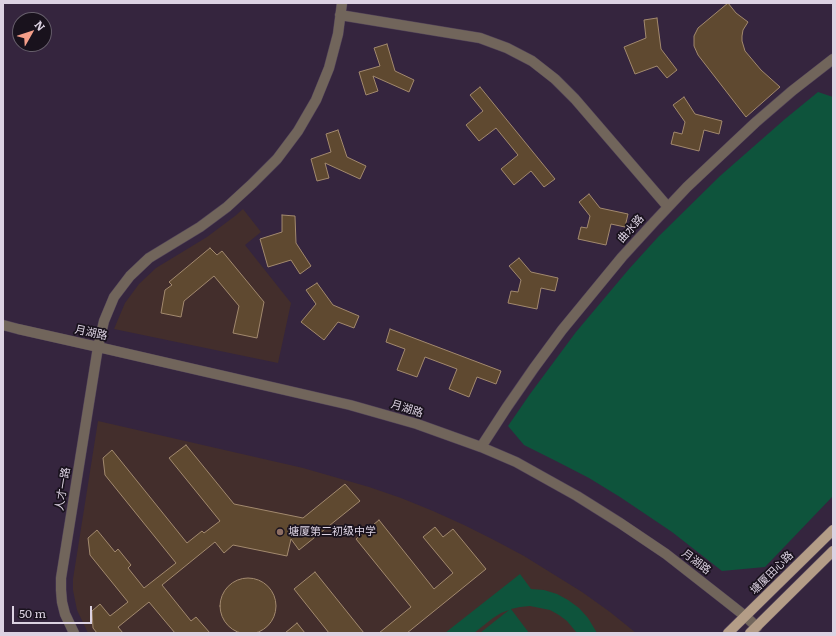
<!DOCTYPE html>
<html>
<head>
<meta charset="utf-8">
<style>
	body { margin:0 }
	#map { position:relative; width:836px; height:636px; overflow:hidden; background:#35253e; font-family:Literata,serif }
	canvas { display:block }
	.frame { position:absolute; inset:0; border:4px solid #dcd2e2; pointer-events:none }
	.north { position:absolute; left:12px; top:12px; width:40px; height:40px; box-sizing:border-box; background:#19121d; border:1px solid #675f6c; border-radius:50%; rotate:51deg; font-size:11px; font-weight:700; line-height:16px; text-align:center; color:#dcd2e2 }
	.north::after { content:''; display:block; margin:auto; width:14px; height:18px; background:#f49e89; clip-path:polygon(50% 0,100% 100%,50% 72%,0 100%) }
	.scale { position:absolute; left:12px; top:606px; width:80px; height:18px; box-sizing:border-box; border:2px solid #dcd2e2; border-top:0; padding-left:5px; font-size:12px; line-height:14px; white-space:nowrap; color:#dcd2e2; -webkit-text-stroke:3px #19121d; paint-order:stroke }
</style>
</head>
<body>
<div id="map">
<canvas width="836" height="636"></canvas>
<div class="frame"></div>
<div class="north">N</div>
<div class="scale">50 m</div>
</div>
<script>
const g = document.querySelector('canvas').getContext('2d');
g.lineJoin = 'round';
function fillPath(path, color) { g.fillStyle = color; g.fill(path, 'evenodd'); }
const shape = rows => new Path2D(rows.map(r => 'M' + r).join(''));
function strokePath(path, color, width, dash) { g.strokeStyle = color; g.lineWidth = width; g.lineCap = dash ? 'butt' : 'round'; g.setLineDash(dash || []); g.stroke(path); }
function drawText(font, color, halo, rows, align = 'center') {
  g.font = font + ' Literata,"Noto Sans SC",serif'; g.lineWidth = 3.5; g.setLineDash([]); g.textBaseline = 'middle'; g.strokeStyle = halo; g.fillStyle = color; for (const [text, x, y, turn = 0] of rows) {
    g.save(); g.translate(x, y); g.rotate((+turn || 0) * Math.PI / 180); g.textAlign = isNaN(turn) ? turn : align; if (halo) g.strokeText(text, 0, 0); g.fillText(text, 0, 0); g.restore();
  }
}
fillPath(shape([
	[243,209,261,232,245,245,291,303,278,363,114,329,125,303,139,284,156,268,207,237,235,216],
	[98,421,303,468,369,487,401,498,433,511,464,525,494,540,524,556,582,592,610,612,636,633,88,633,77,610,73,590,73,579]
]), '#432e2c');
fillPath(shape([
	[818,92,833,97,833,496,765,567,722,571,672,532,620,497,589,478,556,461,524,445,508,426,530,394,576,332,629,269,658,237,720,176,785,119],
	[520,574,531,589,544,590,557,594,568,600,579,608,588,618,597,633,577,633,567,621,559,615,550,610,530,606,520,607,511,609,529,633,480,633,509,610,501,613,493,618,474,633,445,633]
]), '#0e543c');
const building = shape([
	[728,3,736,13,748,22,743,30,742,36,742,41,745,51,761,70,780,87,746,117,698,55,694,46,694,36,698,28,728,3],
	[657,18,661,49,677,70,667,78,657,66,635,74,624,47,646,38,644,20,657,18],
	[387,44,395,71,414,80,409,92,373,76,378,91,366,95,359,72,380,66,374,48,387,44],
	[480,87,555,179,544,187,531,171,514,185,501,169,518,155,496,128,479,141,466,125,483,111,470,95,480,87],
	[684,97,695,114,722,121,719,134,704,130,699,151,671,144,674,132,682,134,685,122,673,105,684,97],
	[338,130,347,157,366,166,360,179,325,163,329,178,317,181,311,159,331,152,326,134,338,130],
	[589,194,600,208,628,214,625,227,611,224,606,245,578,239,581,227,587,228,590,216,579,202,589,194],
	[282,215,295,216,296,243,311,266,300,274,291,260,268,267,260,239,282,232,282,215],
	[210,248,217,255,222,251,264,302,257,338,233,333,239,306,214,276,184,301,181,317,161,313,165,290,172,285,169,282,210,248],
	[519,258,531,272,558,278,555,291,541,288,537,309,508,303,511,291,518,292,521,280,509,266,519,258],
	[317,283,333,305,359,316,354,328,338,322,324,340,301,322,316,304,306,290,317,283],
	[390,329,501,371,496,384,477,377,469,397,449,389,457,369,425,357,417,377,397,370,405,349,386,342,390,329],
	[186,445,234,504,303,518,345,484,360,501,299,550,291,539,287,556,233,545,224,553,215,542,162,585,191,621,196,617,210,633,175,633,149,602,118,627,123,633,97,633,93,628,92,611,100,604,110,616,128,602,90,555,88,538,97,530,115,552,118,549,131,565,128,568,144,588,176,563,105,475,103,458,112,450,187,543,202,531,204,533,220,521,169,458,186,445],
	[379,520,434,589,453,573,423,537,435,527,443,537,453,529,486,569,407,633,379,633,411,607,356,539,379,520],
	[315,572,364,633,329,633,294,589,315,572],
	'220 606a28 28 0 1 1 56 0a28 28 0 1 1-56 0Z',
	[297,623,305,633,285,633,297,623]
]);
fillPath(building, '#5f4930');
strokePath(building, '#a2896e', 1);
const minor = shape([
	[340,15,480,38,507,48,532,61,555,79,575,99,668,207],
	[3,325,18,329,98,347,350,405,417,424,481,447,516,462,577,496,620,523,666,554,726,601,745,616,757,627],
	[481,447,507,407,534,368,562,330,622,257,654,222,687,187,756,122,792,91,833,59],
	[74,633,65,614,62,602,61,590,61,578,98,347,104,321,114,297,130,276,149,258,200,227,227,207,252,184,277,159,298,131,316,100,329,68,338,34,342,3]
]);
const major = shape([
	[728,633,833,530],
	[750,633,833,551]
]);
strokePath(minor, '#504158', 11);
strokePath(major, '#504158', 11);
strokePath(minor, '#71655b', 10);
strokePath(major, '#b49d87', 10);
for (const [x, y, r, color] of [
	[280,532,4,"#8d6e63"]
]) { const dot = new Path2D(); dot.arc(x, y, r, 0, 2 * Math.PI); g.fillStyle = color; g.fill(dot); strokePath(dot, '#19121d', 1.5); }
drawText('11px', '#dcd2e2', '#19121d', [
	["曲水路",631,229,-48],
	["月湖路",91,333,12],
	["月湖路",407,409,17],
	["人才一路",63,489,-81],
	["月湖路",696,562,37],
	["塘厦田心路",772,573,-45]
]);
drawText('11px', '#dcd2e2', '#19121d', [
	["塘厦第二初级中学",288,532]
], 'left');
</script>
</body>
</html>
